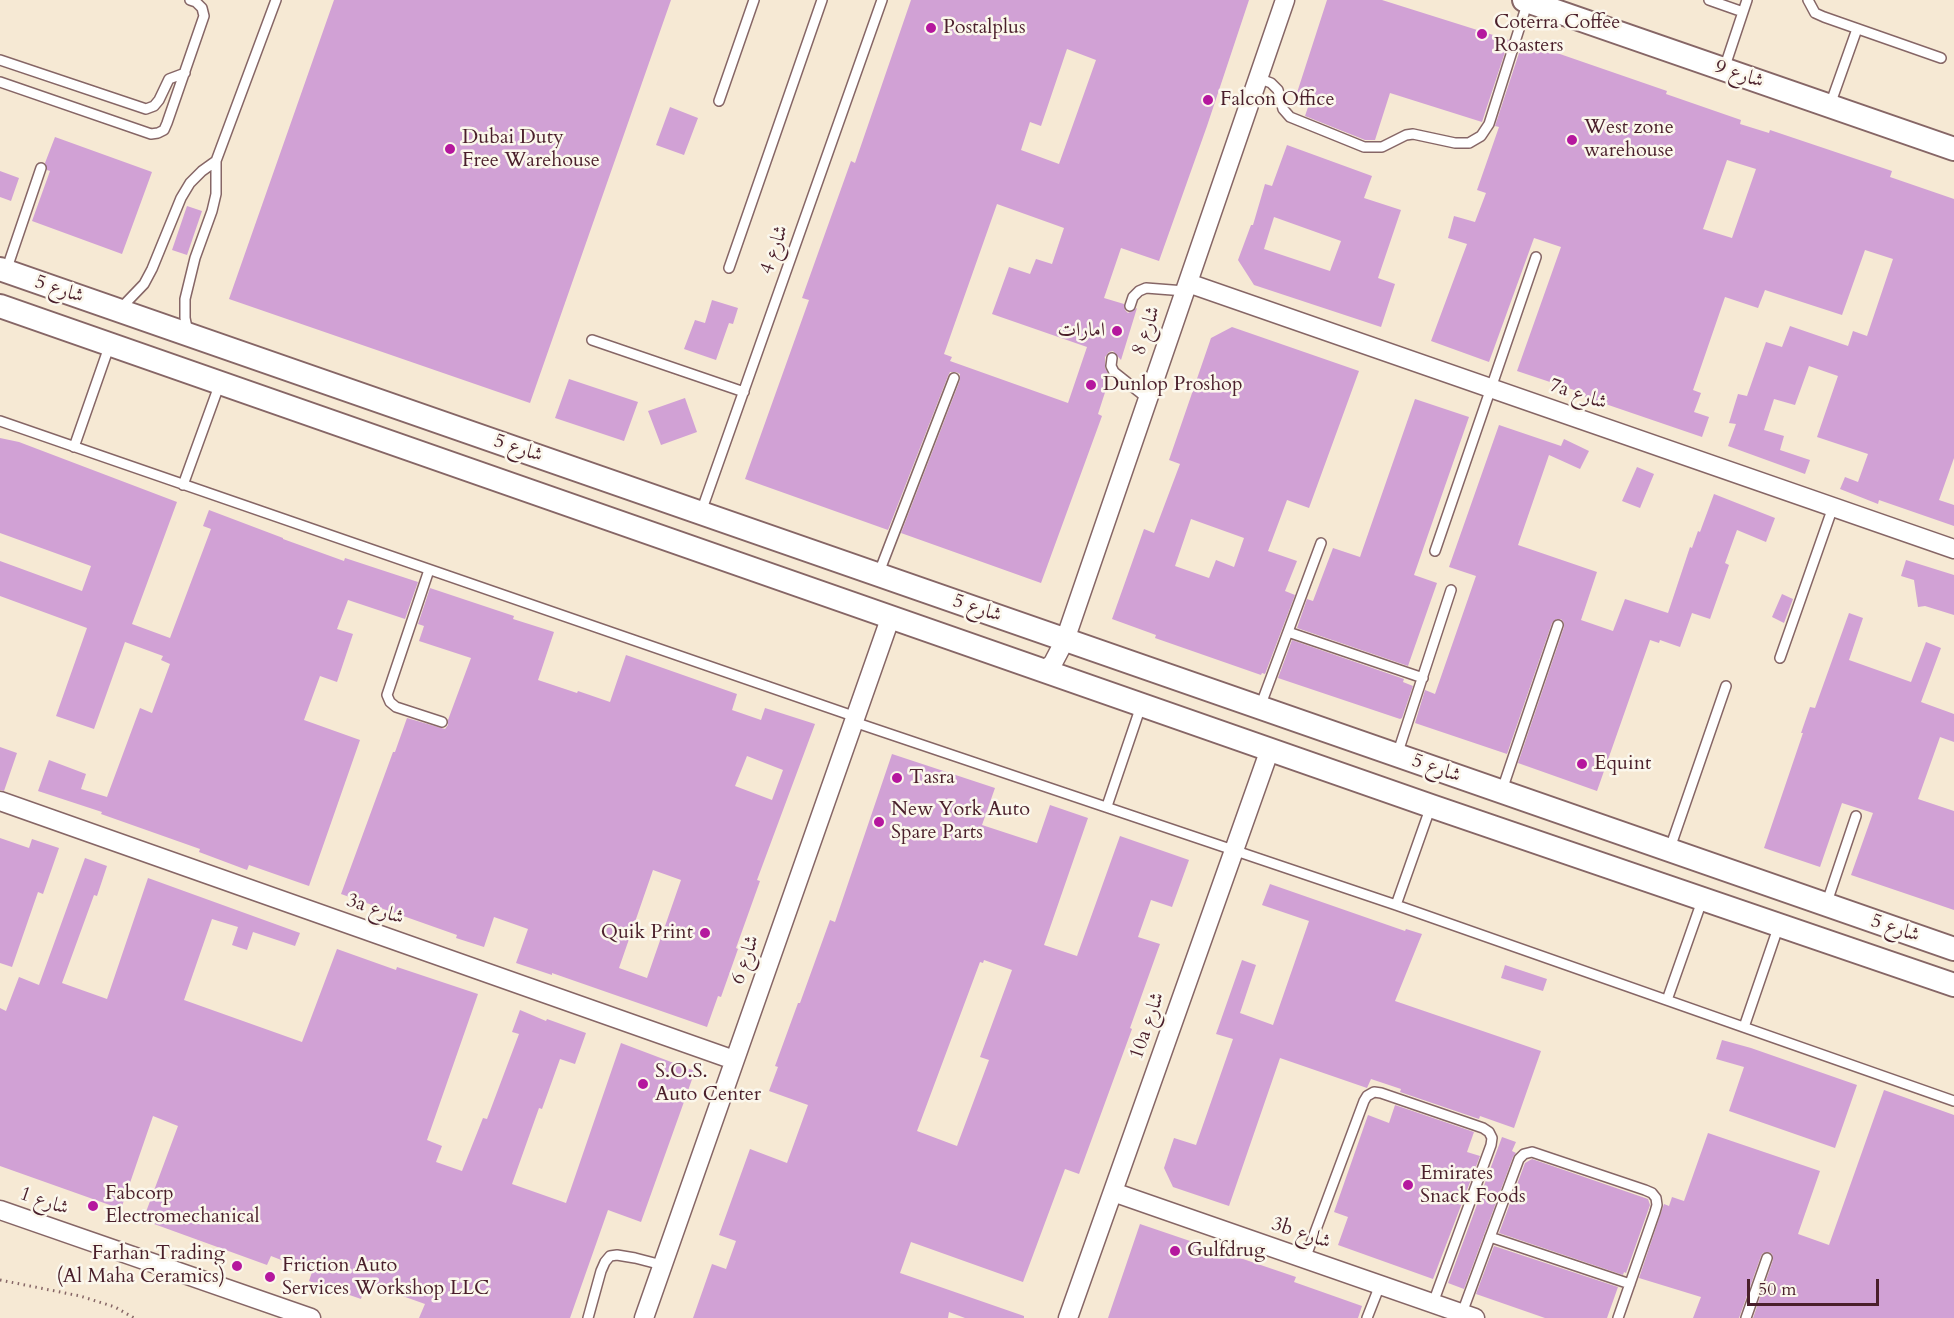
<!DOCTYPE html>
<html>
<head>
<meta charset="utf-8">
<style>
	body { margin:0 }
	#map { position:relative; width:1954px; height:1318px; overflow:hidden; background:#f6e9d4; font-family:Cardo,serif }
	canvas { display:block }
	.scale { position:absolute; left:1747px; top:1279px; width:132px; height:27px; box-sizing:border-box; border:3px solid #4a1f2b; border-top:0; padding-left:8px; font-size:18px; line-height:21px; white-space:nowrap; color:#4a1f2b; -webkit-text-stroke:4px #fbf7ec; paint-order:stroke }
</style>
</head>
<body>
<div id="map">
<canvas width="1954" height="1318"></canvas>
<div class="scale">50 m</div>
</div>
<script>
const g = document.querySelector('canvas').getContext('2d');
g.lineJoin = 'round';
function fillPath(path, color) { g.fillStyle = color; g.fill(path, 'evenodd'); }
const shape = rows => new Path2D(rows.map(r => 'M' + r).join(''));
function strokePath(path, color, width, dash) { g.strokeStyle = color; g.lineWidth = width; g.lineCap = dash ? 'butt' : 'round'; g.setLineDash(dash || []); g.stroke(path); }
function drawText(font, color, halo, rows, align = 'center') {
  g.font = font + ' Cardo,Amiri,serif'; g.lineWidth = 5; g.setLineDash([]); g.textBaseline = 'middle'; g.strokeStyle = halo; g.fillStyle = color; for (const [text, x, y, turn = 0] of rows) {
    g.save(); g.translate(x, y); g.rotate((+turn || 0) * Math.PI / 180); g.textAlign = isNaN(turn) ? turn : align; if (halo) g.strokeText(text, 0, 0); g.fillText(text, 0, 0); g.restore();
  }
}
fillPath(shape([
	[334,0,671,0,530,403,229,299],
	[911,0,1249,0,1207,126,1159,261,1121,248,1104,298,1124,304,1125,310,1128,313,1137,308,1121,360,1113,351,1109,352,1105,357,1105,368,1110,377,1098,414,1102,416,1041,583,901,533,960,380,960,374,956,372,950,372,948,376,888,530,745,479,809,300,802,298,851,161,855,163],
	[1067,49,1096,60,1059,164,1021,150,1030,122,1041,126],
	[997,204,1064,228,1052,264,1036,259,1030,274,1009,267,992,314,1087,347,1068,403,950,361,952,357,944,354],
	[1327,0,1382,0,1509,40,1482,122,1390,93,1375,140,1365,140,1305,116,1308,107,1294,102],
	[1528,43,1667,91,1666,94,1741,120,1740,124,1769,133,1770,130,1892,171,1890,177,1954,199,1954,458,1939,500,1954,505,1954,526,1879,500,1878,504,1840,489,1845,477,1858,482,1868,454,1817,437,1838,376,1809,366,1795,405,1774,399,1764,430,1784,436,1780,450,1810,460,1805,474,1728,446,1736,424,1729,423,1738,394,1747,396,1766,342,1782,347,1790,326,1848,346,1853,331,1867,336,1893,259,1865,250,1842,315,1765,290,1758,308,1725,297,1693,390,1701,393,1694,412,1709,417,1702,437,1585,397,1586,394,1517,371,1561,247,1534,238,1489,362,1431,341,1467,244,1448,238,1454,216,1475,222,1486,193,1477,190,1499,127,1495,126,1522,44,1527,46],
	[1727,160,1756,169,1732,238,1703,229],
	[670,107,698,118,684,155,656,145],
	[55,137,152,172,122,254,32,221,50,171,47,170,45,163],
	[1287,145,1372,176,1364,198,1401,210,1378,278,1395,284,1381,327,1254,285,1238,260,1251,225,1253,225,1265,184,1272,186],
	[1274,217,1341,241,1330,271,1264,249],
	[0,171,19,178,11,201,0,197],
	[187,206,202,211,187,255,172,250],
	[712,300,738,308,733,324,729,323,716,360,684,349,695,320,705,323],
	[1232,327,1359,371,1309,508,1287,500,1268,551,1297,561,1285,591,1295,595,1265,674,1262,673,1261,675,1155,638,1156,635,1112,619,1144,529,1154,533,1180,464,1169,460,1211,338],
	[1191,519,1244,538,1234,567,1216,560,1209,578,1175,566],
	[569,379,638,402,624,441,555,418],
	[685,398,697,432,661,445,648,411],
	[1415,399,1469,417,1414,575,1437,583,1408,666,1297,628,1307,599,1313,601,1333,548,1360,557],
	[1499,425,1561,446,1564,439,1589,451,1580,469,1549,455,1518,545,1597,572,1581,620,1613,631,1625,599,1668,613,1690,547,1692,548,1698,531,1700,532,1714,494,1775,518,1766,542,1737,530,1725,563,1729,565,1710,619,1692,613,1680,647,1660,640,1659,643,1650,640,1597,791,1518,763,1564,627,1564,623,1561,619,1556,619,1552,623,1507,754,1415,723,1425,690,1435,694,1476,576,1449,567],
	[0,438,19,442,177,502,132,624,170,638,211,529,203,526,209,510,283,538,283,539,344,561,345,558,418,582,405,619,348,600,337,629,353,634,337,682,320,676,304,720,360,740,309,886,249,865,247,870,199,852,200,849,101,814,102,812,38,791,49,760,86,774,81,789,107,797,140,708,152,713,170,664,161,660,163,656,125,642,94,729,56,716,87,628,0,596,0,561,82,591,91,566,0,533],
	[1637,467,1654,474,1640,508,1622,501],
	[1906,560,1954,575,1954,615,1925,606,1918,607,1914,580,1901,576],
	[430,588,514,616,513,619,554,632,538,680,577,693,578,691,610,702,626,655,737,694,732,710,761,720,765,708,815,724,757,880,760,881,736,948,738,949,721,997,718,996,707,1027,552,973,552,975,516,963,528,929,494,917,484,947,456,938,457,935,341,894,393,752,395,752,407,718,445,729,448,725,448,720,471,658,419,641,424,626,418,624],
	[747,756,783,770,772,800,735,786],
	[653,870,681,880,647,978,619,968],
	[1782,594,1793,599,1784,623,1772,617],
	[1849,613,1863,618,1849,660,1911,682,1926,642,1941,648,1921,702,1954,714,1954,742,1940,737,1918,799,1954,811,1954,910,1851,875,1873,813,1842,803,1820,867,1764,848,1803,733,1801,733,1810,707,1815,708],
	[1292,640,1404,679,1403,682,1413,686,1402,718,1400,719,1278,678],
	[0,747,17,753,4,791,0,790],
	[892,754,995,788,982,825,1037,843,1050,805,1088,818,1044,945,1077,956,1120,836,1189,860,1172,907,1151,900,1138,937,1160,944,1130,1028,1132,1029,1079,1174,1065,1169,1023,1282,911,1242,900,1273,1024,1316,1024,1318,965,1318,949,1312,948,1318,693,1318,712,1264,726,1269,736,1241,719,1235,750,1149,787,1163,808,1105,769,1091,778,1067,775,1066,798,1003,800,1003,830,920,835,922],
	[984,960,1012,970,980,1057,989,1060,957,1146,917,1131,980,962,983,963],
	[0,838,29,848,32,839,59,848,43,894,38,892,12,967,0,963],
	[85,858,107,866,97,896,94,895,62,983,107,999,148,878,300,933,295,946,253,932,247,950,232,945,238,927,212,919,184,1000,302,1042,337,949,396,970,397,967,478,994,427,1140,442,1146,436,1162,462,1171,483,1118,487,1119,519,1034,512,1032,520,1010,546,1021,547,1019,586,1033,575,1064,560,1059,542,1109,539,1108,512,1184,566,1203,621,1043,695,1071,641,1222,608,1210,570,1318,419,1318,425,1304,366,1283,361,1299,309,1281,312,1272,271,1256,267,1265,143,1220,178,1126,153,1116,121,1209,0,1166,0,1008,6,1011,19,977,39,985],
	[1270,884,1405,931,1406,929,1422,934,1395,1001,1541,1051,1514,1128,1480,1116,1479,1119,1400,1092,1401,1089,1371,1079,1367,1088,1280,1058,1229,1206,1173,1187,1164,1168,1174,1138,1196,1145,1233,1039,1216,1034,1242,960,1256,965,1240,1013,1273,1025,1309,921,1262,905],
	[1505,965,1547,979,1543,991,1501,978],
	[1722,1040,1751,1048,1857,1085,1835,1148,1729,1111,1744,1067,1716,1059],
	[1884,1090,1954,1115,1954,1318,1753,1318,1773,1260,1772,1254,1769,1252,1763,1253,1761,1256,1739,1318,1693,1318,1701,1297,1639,1278,1664,1204,1669,1206,1672,1197,1684,1201,1708,1133,1820,1171,1798,1234,1829,1245],
	[1395,1105,1474,1132,1467,1152,1480,1156,1433,1279,1338,1245,1348,1217,1334,1212,1368,1115,1389,1123],
	[1502,1137,1516,1142,1512,1151,1516,1153,1513,1157,1464,1289,1448,1283],
	[1532,1159,1648,1199,1650,1205,1626,1273,1624,1272,1623,1275,1499,1233,1525,1163],
	[1140,1224,1296,1277,1294,1282,1362,1306,1358,1318,1108,1318],
	[1494,1246,1618,1287,1607,1318,1545,1318,1476,1294]
]), '#d1a1d5');
const service = shape([
	[1709,0,1743,12],
	[1808,0,1815,13,1824,17,1941,58],
	[0,60,146,109,154,106,159,100,169,79,185,73],
	[1724,69,1747,0],
	[1258,78,1271,83,1278,90,1283,109,1290,117,1364,147,1382,147,1406,135,1413,134,1455,143,1469,143,1481,136,1489,124,1528,1],
	[0,82,151,134,158,133,164,130,167,123,204,16,202,8,196,2,190,0],
	[719,101,754,0],
	[1830,105,1857,29],
	[729,268,822,0],
	[6,271,41,168],
	[1130,306,1133,297,1139,291,1146,288,1185,291],
	[120,309,144,284,152,269,181,198,190,183,202,171,216,161],
	[188,333,185,318,185,299,195,258,212,211,216,194,216,161,276,0],
	[592,340,744,392],
	[1112,358,1111,366,1114,372,1148,399],
	[0,421,856,717],
	[74,447,110,344],
	[183,485,220,383],
	[701,512,882,0],
	[1435,551,1536,257],
	[429,570,387,695,390,702,396,707,442,722],
	[878,575,954,378],
	[1288,632,1423,678],
	[1780,658,1833,507],
	[1260,707,1321,543],
	[854,722,1396,905,1954,1101],
	[1397,755,1451,590],
	[1502,790,1558,625],
	[1107,806,1141,706],
	[1669,851,1726,686],
	[1396,905,1431,806],
	[1826,905,1856,816],
	[1667,1000,1703,898],
	[1744,1027,1779,925],
	[1490,1237,1630,1284],
	[1305,1259,1364,1101,1367,1096,1374,1092,1381,1093,1483,1128,1489,1132,1492,1138,1491,1145,1433,1303],
	[1462,1313,1519,1159,1524,1154,1532,1152,1645,1190,1652,1193,1656,1198,1657,1205,1655,1212,1618,1318],
	[588,1318,601,1271,605,1262,610,1256,617,1255,635,1258,662,1265],
	[1367,1318,1380,1285],
	[1746,1318,1767,1258]
]);
const minor = shape([
	[1188,283,1954,549],
	[1044,671,1053,663,1065,640,1285,0],
	[0,801,734,1060],
	[1113,1192,1475,1318],
	[0,1210,311,1318],
	[644,1318,891,616],
	[1068,1318,1270,749]
]);
const tertiary = shape([
	[1524,0,1954,149],
	[0,269,1954,949],
	[0,306,1431,806,1954,985]
]);
strokePath(service, '#866666', 12);
strokePath(minor, '#866666', 21);
strokePath(tertiary, '#866666', 26);
strokePath(shape([
	[0,1280,80,1296,115,1307,134,1318]
]), '#866666', 3, [1.5, 4.5]);
strokePath(service, '#fff', 9);
strokePath(minor, '#fff', 18);
strokePath(tertiary, '#fff', 22);
for (const [x, y, r, color] of [
	[931,28,6,"#b5179e"],
	[1482,34,6,"#b5179e"],
	[1208,100,6,"#b5179e"],
	[1572,140,6,"#b5179e"],
	[450,149,6,"#b5179e"],
	[1117,331,6,"#b5179e"],
	[1091,385,6,"#b5179e"],
	[1582,764,6,"#b5179e"],
	[897,778,6,"#b5179e"],
	[879,822,6,"#b5179e"],
	[705,933,6,"#b5179e"],
	[643,1084,6,"#b5179e"],
	[1408,1185,6,"#b5179e"],
	[93,1206,6,"#b5179e"],
	[1175,1251,6,"#b5179e"],
	[237,1266,6,"#b5179e"],
	[270,1277,6,"#b5179e"]
]) { const dot = new Path2D(); dot.arc(x, y, r, 0, 2 * Math.PI); g.fillStyle = color; g.fill(dot); strokePath(dot, '#fbf7ec', 2); }
drawText('20px', '#4a1f2b', '#fbf7ec', [
	["Coterra Coffee",1494,23],
	["Roasters",1494,46],
	["Postalplus",943,28],
	["Falcon Office",1220,100],
	["West zone",1584,128],
	["warehouse",1584,151],
	["Dubai Duty",462,138],
	["Free Warehouse",462,161],
	["امارات",1105,331,"right"],
	["Dunlop Proshop",1103,385],
	["Equint",1594,764],
	["Tasra",909,778],
	["New York Auto",891,810],
	["Spare Parts",891,833],
	["Quik Print",693,933,"right"],
	["S.O.S.",655,1072],
	["Auto Center",655,1095],
	["Emirates",1420,1174],
	["Snack Foods",1420,1197],
	["Fabcorp",105,1194],
	["Electromechanical",105,1217],
	["Gulfdrug",1187,1251],
	["Farhan Trading",225,1254,"right"],
	["(Al Maha Ceramics)",225,1277,"right"],
	["Friction Auto",282,1266],
	["Services Workshop LLC",282,1289]
], 'left');
drawText('20px', '#4a1f2b', '#fbf7ec', [
	["شارع 9",1739,75,19],
	["شارع 4",775,250,-71],
	["شارع 5",59,290,19],
	["شارع 8",1147,331,-71],
	["7a شارع",1578,395,19],
	["شارع 5",518,449,19],
	["شارع 5",977,609,19],
	["شارع 5",1436,769,20],
	["3a شارع",375,910,19],
	["شارع 5",1895,929,19],
	["شارع 6",746,960,-71],
	["10a شارع",1148,1026,-71],
	["شارع 1",44,1202,19],
	["3b شارع",1301,1234,19]
]);
</script>
</body>
</html>
